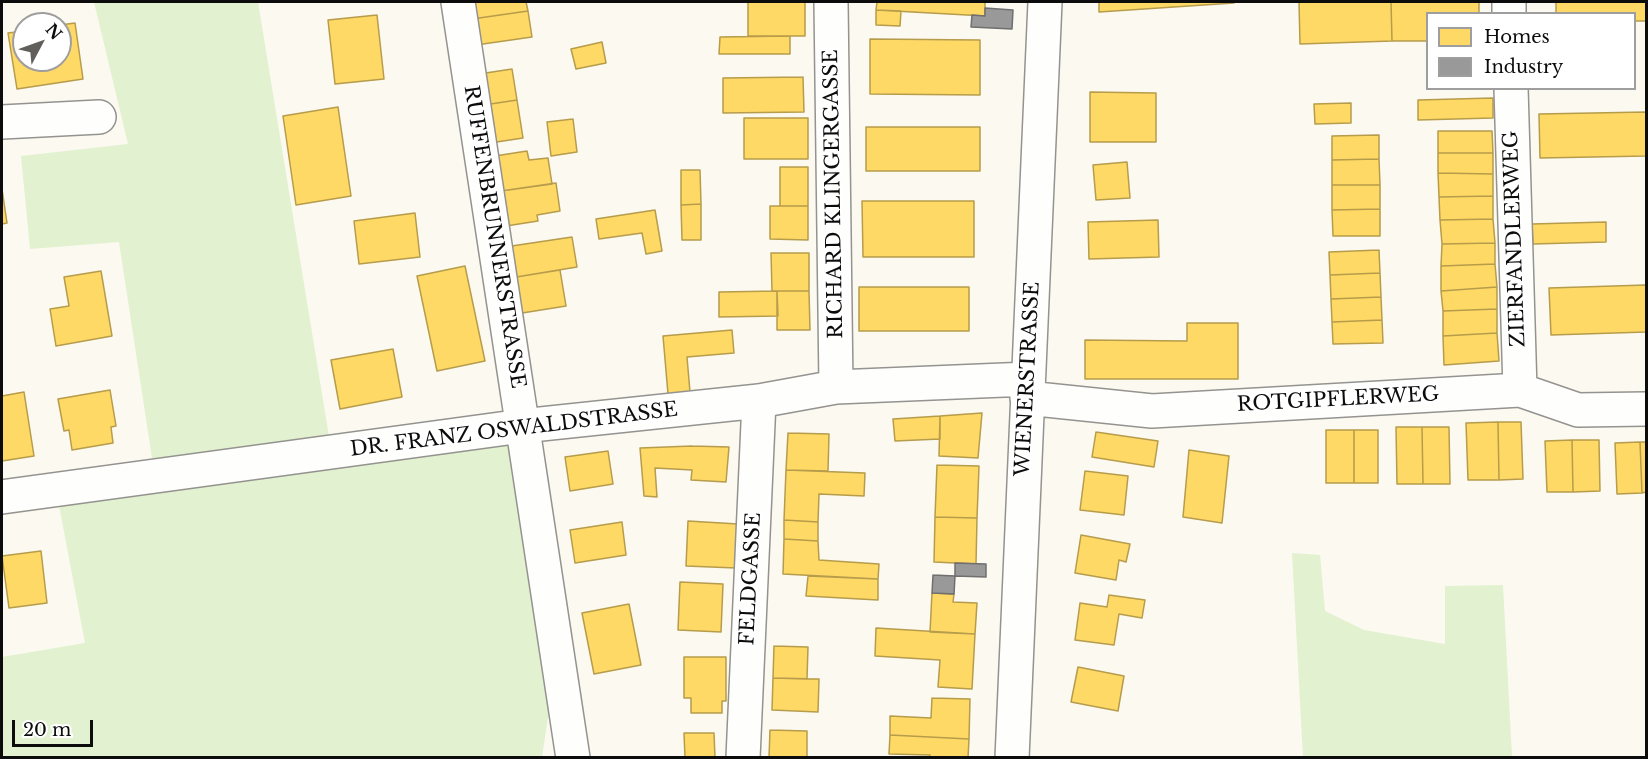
<!DOCTYPE html>
<html>
<head>
<meta charset="utf-8">
<style>
	body { margin:0 }
	#map { position:relative; width:1648px; height:759px; overflow:hidden; background:#fbf9f0; font-family:"Libre Baskerville",serif }
	canvas { display:block }
	.frame { position:absolute; inset:0; border:3px solid #0c0c0c; pointer-events:none }
	.legend { position:absolute; left:1426px; top:12px; width:210px; height:78px; box-sizing:border-box; background:#fff; border:2px solid #9e9e9e; margin:0; padding:8px 10px; list-style:none; font-size:18px; color:#0c0c0c }
	.legend li { display:flex; align-items:center; gap:12px; height:30px }
	.legend b { width:30px; border:2px solid #9e9e9e }
	.north { position:absolute; left:12px; top:12px; width:60px; height:60px; box-sizing:border-box; background:#fff; border:2px solid #9e9e9e; border-radius:50%; rotate:49deg; font-size:16px; font-weight:700; line-height:24px; text-align:center; color:#0c0c0c }
	.north::after { content:''; display:block; margin:auto; width:21px; height:27px; background:#605f5c; clip-path:polygon(50% 0,100% 100%,50% 72%,0 100%) }
	.scale { position:absolute; left:12px; top:720px; width:81px; height:27px; box-sizing:border-box; border:3px solid #0c0c0c; border-top:0; padding-left:8px; font-size:18px; line-height:21px; white-space:nowrap; color:#0c0c0c; -webkit-text-stroke:4px #fff; paint-order:stroke }
</style>
</head>
<body>
<div id="map">
<canvas width="1648" height="759"></canvas>
<div class="frame"></div>
<ul class="legend">
<li><b style="height:16px;background:#ffd966"></b>Homes</li>
<li><b style="height:16px;background:#999"></b>Industry</li>
</ul>
<div class="north">N</div>
<div class="scale">20 m</div>
</div>
<script>
const g = document.querySelector('canvas').getContext('2d');
g.lineJoin = 'round';
function fillPath(path, color) { g.fillStyle = color; g.fill(path, 'evenodd'); }
const shape = rows => new Path2D(rows.map(r => 'M' + r).join(''));
function strokePath(path, color, width, dash) { g.strokeStyle = color; g.lineWidth = width; g.lineCap = dash ? 'butt' : 'round'; g.setLineDash(dash || []); g.stroke(path); }
function drawText(font, color, halo, rows, align = 'center') {
  g.font = font + ' "Libre Baskerville",serif'; g.lineWidth = 6; g.setLineDash([]); g.textBaseline = 'middle'; g.strokeStyle = halo; g.fillStyle = color; for (const [text, x, y, turn = 0] of rows) {
    g.save(); g.translate(x, y); g.rotate((+turn || 0) * Math.PI / 180); g.textAlign = isNaN(turn) ? turn : align; if (halo) g.strokeText(text, 0, 0); g.fillText(text, 0, 0); g.restore();
  }
}
fillPath(shape([
	[94,2,258,2,332,455,513,435,551,697,542,757,2,758,2,657,85,643,59,505,157,491,119,242,30,249,21,156,128,144],
	[1292,553,1320,555,1325,611,1364,630,1445,644,1445,586,1503,585,1512,757,1303,757]
]), '#e2f1d0');
const homes = shape([
	[469,2,526,2,528,11,472,19,469,2],
	[748,2,805,2,805,36,748,36,748,2],
	[877,2,985,2,985,16,876,10,877,2],
	[1099,2,1234,2,1234,3,1099,12,1099,2],
	[1299,2,1391,2,1392,41,1300,44,1299,2],
	[1391,2,1479,2,1479,14,1428,14,1428,41,1392,41,1391,2],
	[1556,2,1646,2,1646,21,1634,21,1634,14,1556,14,1556,2],
	[876,10,901,11,900,26,876,25,876,10],
	[528,11,532,37,476,45,472,19,528,11],
	[377,15,384,79,335,84,328,20,377,15],
	[75,23,83,79,17,89,8,33,24,31,24,60,60,60,60,25,75,23],
	[790,36,790,54,719,54,720,37,790,36],
	[870,39,980,40,980,95,870,94,870,39],
	[602,42,606,63,576,69,571,49,602,42],
	[512,69,517,100,484,105,479,74,512,69],
	[803,77,804,112,723,113,723,78,803,77],
	[1090,92,1156,93,1156,142,1090,142,1090,92],
	[1493,98,1493,118,1418,120,1418,100,1493,98],
	[517,100,523,138,490,143,484,105,517,100],
	[1351,103,1351,123,1315,124,1314,104,1351,103],
	[338,107,351,196,296,205,283,116,338,107],
	[1646,112,1646,156,1540,158,1539,114,1646,112],
	[744,118,808,118,808,159,744,159,744,118],
	[573,119,577,152,551,156,547,122,573,119],
	[866,127,980,127,980,171,866,171,866,127],
	[1438,131,1492,131,1493,153,1438,153,1438,131],
	[1379,135,1379,159,1332,160,1332,136,1379,135],
	[527,151,529,160,548,158,552,184,501,191,495,156,527,151],
	[1438,153,1493,153,1493,174,1438,173,1438,153],
	[1379,159,1380,185,1332,185,1332,160,1379,159],
	[1127,162,1130,198,1096,200,1093,165,1127,162],
	[780,167,808,167,808,206,780,206,780,167],
	[681,170,700,170,701,204,681,205,681,170],
	[1438,173,1493,174,1493,196,1439,197,1438,173],
	[556,183,560,211,537,215,538,221,506,226,501,191,556,183],
	[1332,185,1380,185,1380,209,1332,210,1332,185],
	[2,189,7,223,2,224,2,189],
	[1493,196,1493,219,1440,220,1439,197,1493,196],
	[862,201,974,201,974,257,863,257,862,201],
	[701,204,701,240,682,240,681,205,701,204],
	[770,206,808,206,808,240,770,239,770,206],
	[1380,209,1380,236,1333,236,1332,210,1380,209],
	[655,210,662,251,646,254,642,233,599,239,596,219,655,210],
	[415,213,420,257,359,264,354,221,415,213],
	[1493,219,1495,243,1442,244,1440,220,1493,219],
	[1158,220,1159,257,1089,259,1088,222,1158,220],
	[1606,222,1606,242,1533,244,1532,224,1606,222],
	[572,237,577,267,510,278,505,247,572,237],
	[1495,243,1495,264,1441,266,1442,244,1495,243],
	[1379,250,1380,273,1330,275,1329,252,1379,250],
	[771,253,809,253,809,291,772,291,771,253],
	[1495,264,1497,287,1441,291,1441,266,1495,264],
	[465,266,485,361,437,371,417,276,465,266],
	[560,270,566,306,516,314,510,278,560,270],
	[101,271,112,336,56,346,50,309,69,306,64,277,101,271],
	[1380,273,1381,297,1331,299,1330,275,1380,273],
	[1646,285,1646,332,1551,335,1549,288,1646,285],
	[859,287,969,287,969,331,859,331,859,287],
	[1497,287,1497,309,1443,311,1441,291,1497,287],
	[777,291,809,291,810,330,777,330,777,291],
	[777,291,778,316,719,317,719,292,777,291],
	[1381,297,1382,320,1332,322,1331,299,1381,297],
	[1497,309,1497,333,1443,336,1443,311,1497,309],
	[1382,320,1383,343,1333,344,1332,322,1382,320],
	[1187,323,1238,323,1238,379,1085,379,1085,340,1187,341,1187,323],
	[732,330,734,353,687,357,690,392,668,394,663,336,732,330],
	[1497,333,1499,361,1444,365,1443,336,1497,333],
	[393,349,402,397,340,409,331,360,393,349],
	[110,390,116,426,111,427,113,443,72,450,69,430,64,431,58,399,110,390],
	[24,392,34,456,2,461,2,396,24,392],
	[982,413,978,458,939,456,940,416,982,413],
	[940,416,940,439,895,441,893,419,940,416],
	[1498,422,1499,480,1468,480,1466,423,1498,422],
	[1498,422,1521,422,1523,479,1499,480,1498,422],
	[1396,427,1422,427,1423,484,1397,484,1396,427],
	[1422,427,1449,427,1450,484,1423,484,1422,427],
	[1326,430,1354,430,1354,483,1326,483,1326,430],
	[1354,430,1378,430,1378,483,1354,483,1354,430],
	[1096,432,1158,441,1154,467,1092,457,1096,432],
	[788,433,829,434,828,471,786,470,788,433],
	[1572,440,1573,492,1547,492,1545,441,1572,440],
	[1572,440,1599,440,1600,491,1573,492,1572,440],
	[1640,442,1642,493,1617,494,1615,443,1640,442],
	[1640,442,1646,442,1646,492,1642,493,1640,442],
	[692,446,729,447,726,482,691,480,692,470,655,468,657,497,644,496,640,448,692,446],
	[1189,450,1229,456,1222,523,1183,517,1189,450],
	[608,451,613,484,570,491,565,457,608,451],
	[937,465,979,466,977,518,935,517,937,465],
	[786,470,865,473,864,496,819,494,818,522,784,520,786,470],
	[1085,471,1128,476,1124,515,1080,510,1085,471],
	[935,517,977,518,976,564,934,562,935,517],
	[784,520,818,522,818,541,784,539,784,520],
	[688,521,738,524,736,568,686,566,688,521],
	[622,522,626,555,575,563,570,530,622,522],
	[1081,535,1130,544,1126,562,1119,560,1116,580,1075,573,1081,535],
	[784,539,818,541,819,560,879,564,878,579,783,574,784,539],
	[41,551,47,603,9,608,2,556,41,551],
	[808,576,878,579,878,600,806,596,808,576],
	[680,582,723,584,721,632,678,630,680,582],
	[932,593,954,594,953,602,977,603,975,634,930,632,932,593],
	[1109,595,1145,600,1142,618,1119,614,1114,645,1075,640,1080,603,1107,607,1109,595],
	[629,604,641,665,594,674,582,613,629,604],
	[876,628,975,634,972,689,938,687,940,660,875,656,876,628],
	[774,646,808,647,807,679,773,678,774,646],
	[684,657,726,657,726,701,722,701,722,713,691,713,691,698,684,698,684,657],
	[1078,667,1124,676,1118,711,1071,702,1078,667],
	[773,678,819,679,818,712,772,710,773,678],
	[932,698,970,699,969,739,890,735,890,716,931,718,932,698],
	[770,730,807,731,807,758,769,758,770,730],
	[684,733,714,733,715,758,685,758,684,733],
	[890,735,969,739,968,758,930,758,930,755,889,754,890,735]
]);
fillPath(homes, '#ffd966');
strokePath(homes, '#b69c4b', 1.5);
const industry = shape([
	[985,8,1013,10,1012,29,971,27,972,15,985,16,985,8],
	[955,563,986,564,986,577,955,576,955,563],
	[933,575,955,576,954,594,932,593,933,575]
]);
fillPath(industry, '#999');
strokePath(industry, '#6f6f6f', 1.5);
const minor = shape([
	[458,2,573,758],
	[831,2,836,387],
	[1509,2,1509,14],
	[1511,88,1520,390],
	[2,122,99,117],
	[1027,398,1152,411,1520,390,1578,410,1646,409],
	[2,497,522,426,759,401,836,387,1028,379],
	[743,758,759,401],
	[1012,758,1045,2]
]);
strokePath(minor, '#94938f', 36);
strokePath(minor, '#fefefd', 33);
drawText('20px', '#0c0c0c', '#fff', [
	["RICHARD KLINGERGASSE",834,194,-91],
	["RUFFENBRUNNERSTRASSE",494,237,81],
	["ZIERFANDLERWEG",1515,239,-92],
	["WIENERSTRASSE",1028,379,-87],
	["ROTGIPFLERWEG",1338,400,-3],
	["DR. FRANZ OSWALDSTRASSE",514,430,-7],
	["FELDGASSE",751,579,-87]
]);
</script>
</body>
</html>
